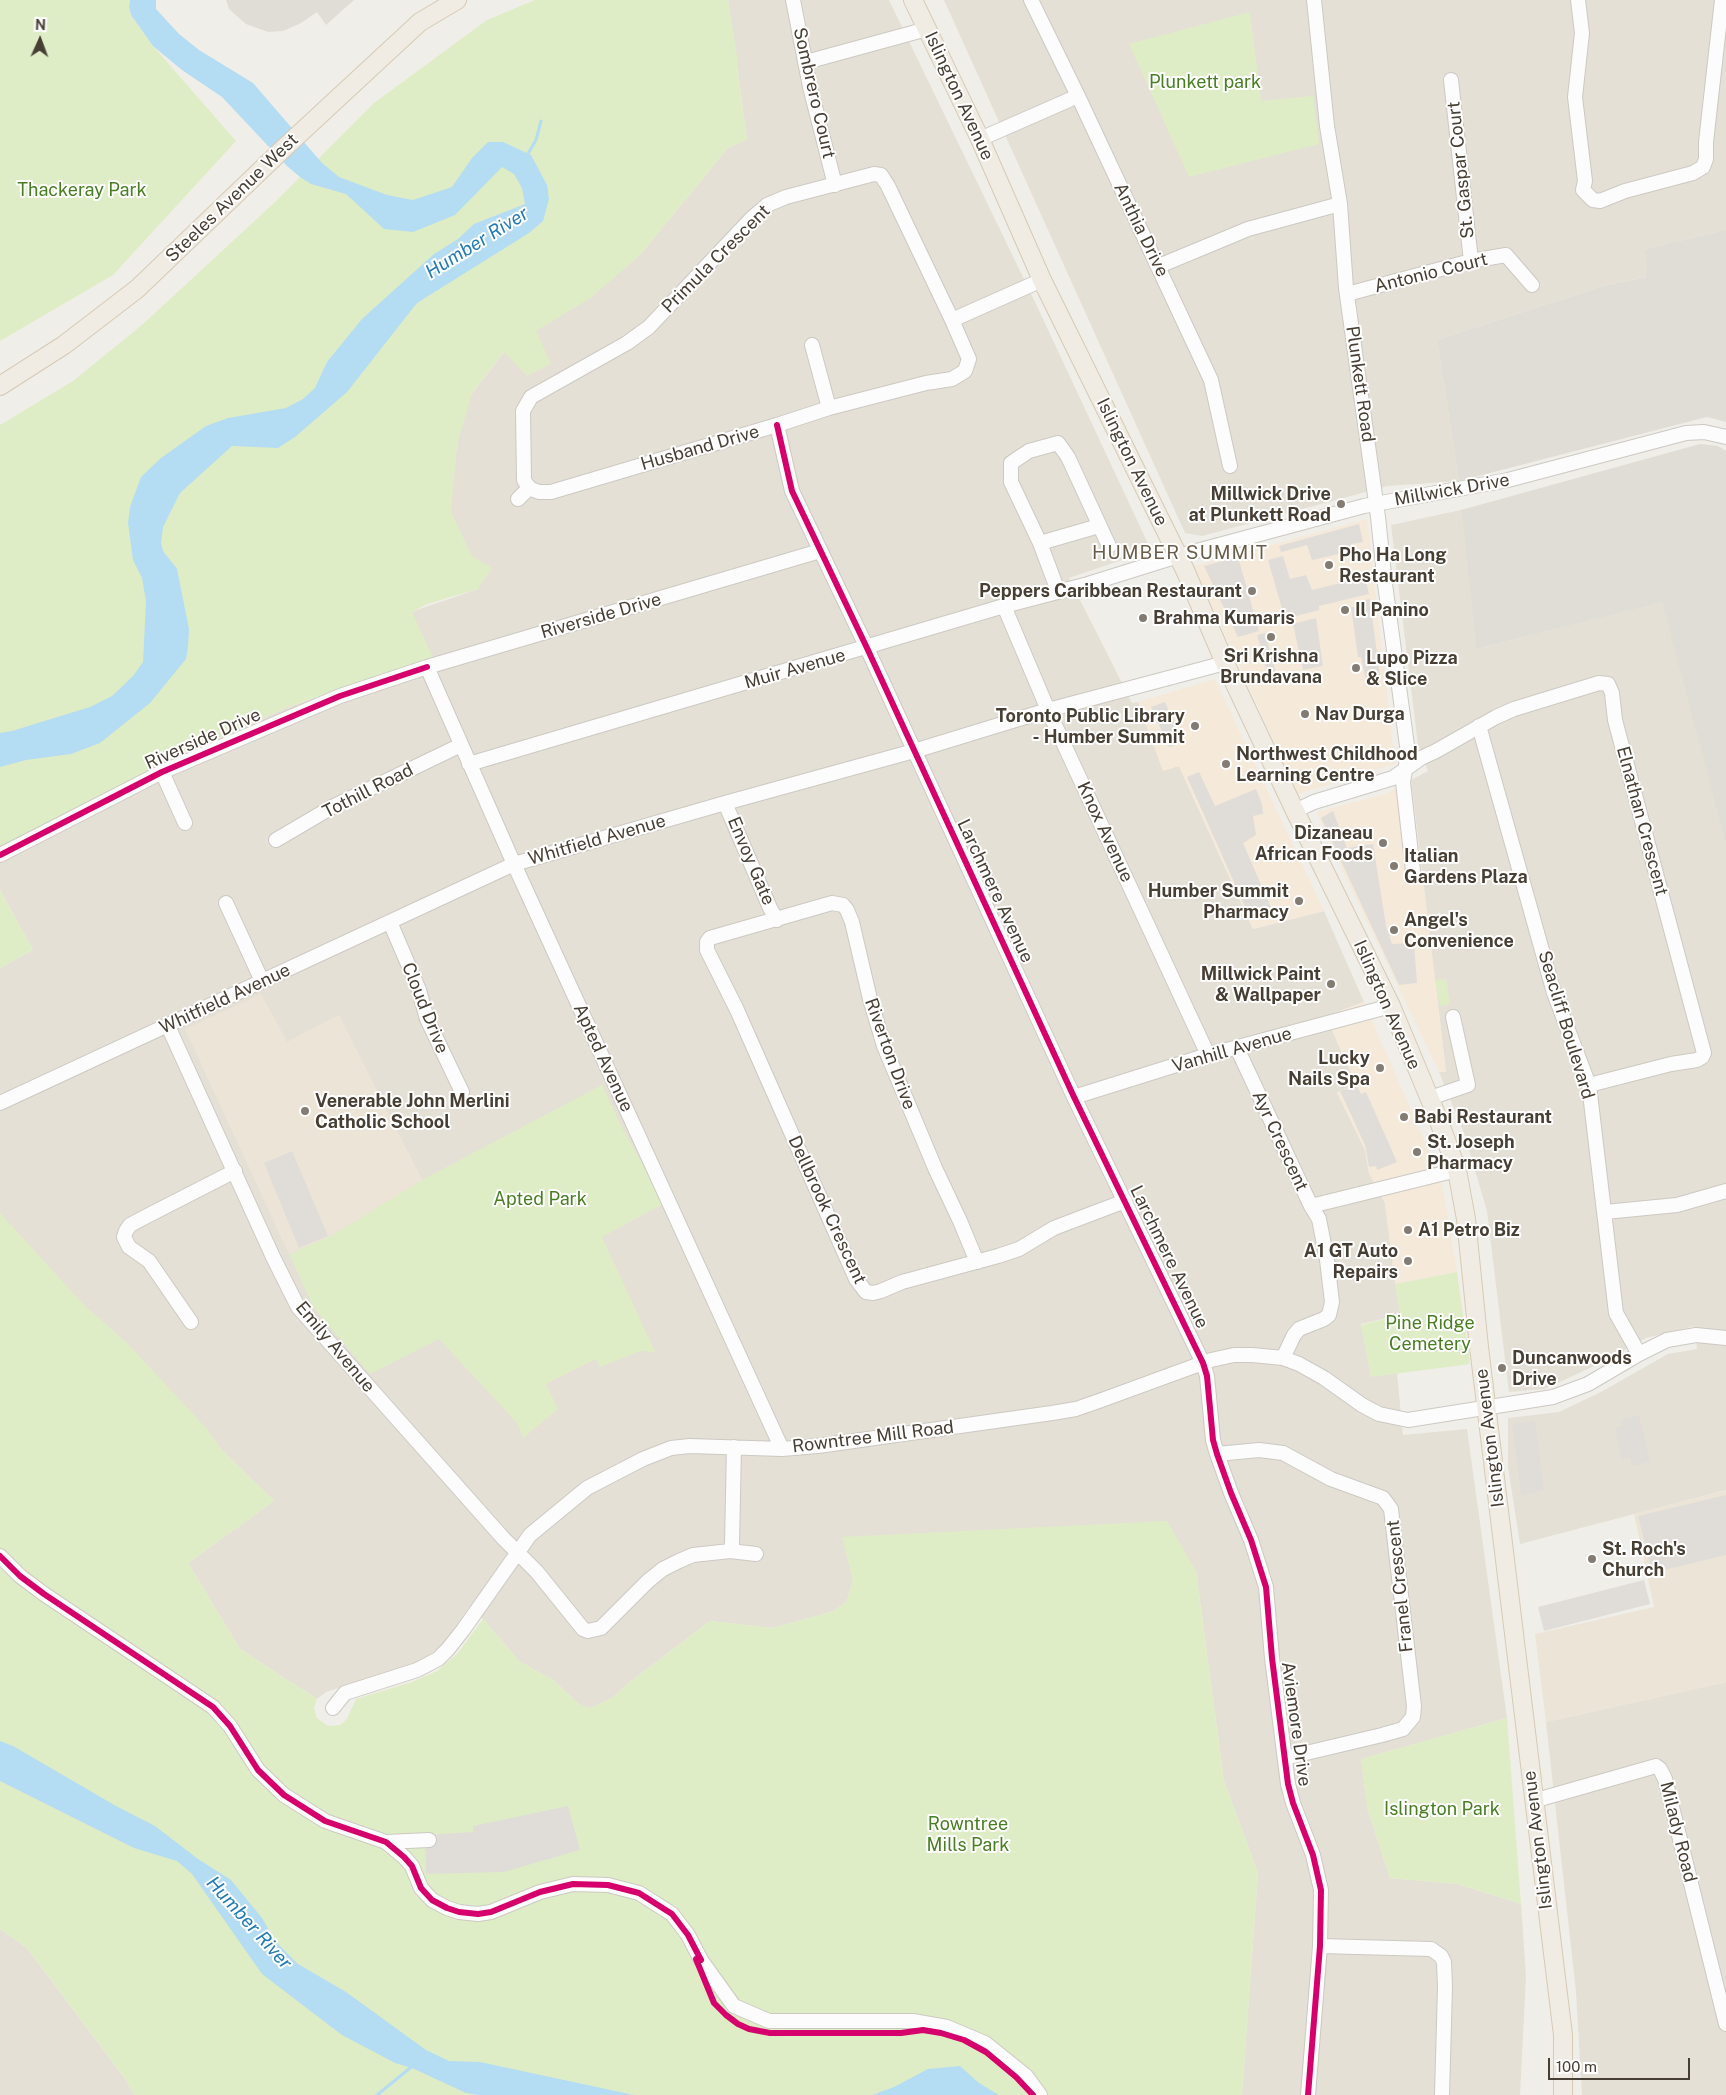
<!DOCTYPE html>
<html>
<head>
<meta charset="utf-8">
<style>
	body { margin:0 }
	#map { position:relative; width:1726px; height:2095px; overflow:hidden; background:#f0eee8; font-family:"Public Sans",sans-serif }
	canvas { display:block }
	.north { position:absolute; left:15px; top:15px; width:50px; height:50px; -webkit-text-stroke:4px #fff; paint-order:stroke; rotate:2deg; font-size:14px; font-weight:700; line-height:20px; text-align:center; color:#483f34 }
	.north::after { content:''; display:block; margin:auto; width:18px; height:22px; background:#483f34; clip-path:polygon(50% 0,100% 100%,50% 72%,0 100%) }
	.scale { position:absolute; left:1548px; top:2058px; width:142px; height:22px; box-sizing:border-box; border:2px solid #483f34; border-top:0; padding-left:6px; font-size:15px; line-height:18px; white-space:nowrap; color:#483f34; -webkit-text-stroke:4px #fff; paint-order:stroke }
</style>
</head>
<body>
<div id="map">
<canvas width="1726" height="2095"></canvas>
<div class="north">N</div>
<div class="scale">100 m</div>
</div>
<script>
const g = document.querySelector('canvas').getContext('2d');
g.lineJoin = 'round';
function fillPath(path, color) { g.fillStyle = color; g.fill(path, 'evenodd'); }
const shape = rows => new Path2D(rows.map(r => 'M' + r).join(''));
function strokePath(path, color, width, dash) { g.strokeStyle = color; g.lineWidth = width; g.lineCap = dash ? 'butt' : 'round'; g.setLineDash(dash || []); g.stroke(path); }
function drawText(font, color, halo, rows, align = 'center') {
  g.font = font + ' "Public Sans",sans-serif'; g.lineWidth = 4; g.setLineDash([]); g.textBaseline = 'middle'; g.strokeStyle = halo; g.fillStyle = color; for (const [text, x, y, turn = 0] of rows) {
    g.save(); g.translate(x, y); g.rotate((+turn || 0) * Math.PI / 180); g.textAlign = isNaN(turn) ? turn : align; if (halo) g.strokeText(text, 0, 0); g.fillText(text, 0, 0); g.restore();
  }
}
fillPath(shape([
	[728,0,889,0,1035,302,1151,550,1069,578,1132,703,1138,702,1163,770,1179,766,1253,929,1324,911,1364,1002,1326,1016,1356,1085,1338,1092,1365,1150,1369,1173,1385,1203,1400,1315,1361,1324,1371,1376,1397,1373,1403,1435,1467,1429,1507,1718,1361,1759,1367,1807,1390,1878,1458,1884,1521,1904,1526,1976,1520,2095,1242,2095,1258,1873,1224,1781,1196,1571,843,1537,853,1580,847,1601,834,1611,773,1628,710,1621,630,1682,612,1698,591,1708,580,1705,553,1680,519,1661,483,1619,469,1607,445,1643,421,1661,326,1692,317,1699,240,1649,188,1563,274,1501,0,1233,0,968,33,950,0,890,0,849,154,769,285,708,407,667,411,612,478,589,447,516,463,405,505,351,640,255,727,149,747,139],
	[944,0,1726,0,1726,230,1645,249,1646,277,1603,286,1437,340,1459,481,1388,486,1202,536,1185,533],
	[1461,510,1478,649,1662,601,1726,828,1726,1490,1520,1544,1508,1467,1508,1418,1559,1412,1601,1392,1668,1354,1697,1349,1694,1326,1646,1338,1609,1359,1545,1389,1509,1392,1487,1211,1464,1133,1439,1072,1446,1071,1411,780,1428,771,1418,745,1391,525],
	[1726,1682,1726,2095,1582,2095,1576,1992,1546,1722],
	[0,1929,27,1948,126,2080,134,2095,0,2095]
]), '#e5e0d5');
fillPath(shape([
	[1367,519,1395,764,1298,794,1194,566],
	[1215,679,1324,911,1253,929,1179,766,1163,771,1138,702],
	[1411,780,1446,1072,1439,1072,1333,851,1317,812,1385,794],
	[1364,1002,1431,1156,1443,1188,1457,1272,1395,1284,1385,1203,1369,1173,1365,1150,1337,1093,1356,1085,1326,1016]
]), '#f5e9da');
fillPath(shape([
	[226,0,354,0,326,25,317,12,301,23,283,31,268,32,246,24,229,9],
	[1726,230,1726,422,1707,417,1459,481,1437,340,1603,286,1646,277,1645,249],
	[1700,444,1718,446,1726,451,1726,843,1662,602,1477,649,1461,510]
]), '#e0ddd6');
fillPath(shape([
	[261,994,287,1042,339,1015,422,1180,331,1236,289,1254,185,1029],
	[1726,1490,1726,1682,1546,1722,1535,1634,1654,1607,1634,1514]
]), '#ece5d7');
fillPath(shape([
	[0,0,130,0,129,7,131,15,153,46,236,141,113,275,0,341],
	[535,0,728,0,738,62,737,67,747,139,727,149,640,255,592,297,536,331,551,364,527,376,504,352,472,393,457,445,451,512,472,556,492,568,478,589,427,604,412,612,433,658,285,708,154,769,0,855,0,425,73,381,143,324,274,203,374,103,487,20],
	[1250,12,1261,101,1313,96,1319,144,1189,177,1129,44],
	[0,890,33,950,0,968],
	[1446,979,1450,1004,1440,1006,1435,980],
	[602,1085,622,1128,665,1203,602,1237,655,1352,640,1351,600,1367,596,1359,546,1384,558,1409,523,1438,517,1423,439,1339,370,1374,314,1308,289,1254,331,1236,422,1180],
	[0,1213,84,1305,126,1342,208,1430,221,1449,274,1501,188,1563,240,1649,317,1699,314,1708,317,1718,328,1726,340,1725,347,1719,356,1699,412,1682,437,1671,458,1653,483,1619,519,1661,553,1680,580,1705,591,1708,612,1698,630,1682,710,1621,773,1628,834,1611,847,1601,853,1580,842,1537,1167,1521,1196,1571,1224,1781,1258,1873,1242,2095,134,2095,126,2080,27,1948,0,1929],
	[1457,1272,1470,1364,1371,1377,1361,1325,1400,1315,1395,1284],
	[1507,1718,1521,1904,1458,1884,1390,1878,1367,1807,1361,1759]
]), '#dfedc6');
fillPath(shape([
	[1359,524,1363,542,1351,544,1352,551,1312,560,1307,545,1281,552,1279,546],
	[1283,556,1290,579,1306,575,1312,590,1365,577,1369,594,1319,606,1319,610,1285,619,1268,560],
	[1238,557,1259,631,1238,637,1204,566],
	[1370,599,1380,677,1366,681,1361,657,1358,657,1351,607,1355,607,1355,602],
	[1316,618,1323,666,1303,670,1293,624],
	[1265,633,1276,673,1268,675,1257,635],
	[1165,702,1180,736,1175,745,1169,747,1151,707],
	[1199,772,1215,806,1256,789,1262,804,1263,814,1253,816,1256,835,1243,843,1272,910,1267,913,1268,916,1259,920,1258,918,1251,920,1187,777],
	[1333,811,1347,848,1373,844,1386,926,1392,944,1414,943,1417,983,1399,985,1321,818],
	[1357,1086,1361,1094,1366,1092,1397,1162,1377,1170,1376,1166,1369,1167,1365,1145,1340,1091],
	[292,1151,328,1236,299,1248,264,1163],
	[1639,1415,1650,1462,1632,1466,1630,1457,1622,1459,1615,1428,1622,1426,1621,1420],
	[1535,1421,1544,1490,1521,1496,1512,1424],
	[1726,1495,1726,1555,1652,1573,1638,1516],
	[1644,1580,1650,1604,1544,1631,1538,1607],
	[568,1806,580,1850,504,1872,426,1874,425,1835,473,1832,473,1826]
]), '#e0ddd8');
fillPath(shape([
	[130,0,156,0,156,9,179,34,199,50,253,83,322,163,339,177,387,195,413,200,452,187,472,158,488,142,503,142,531,155,547,185,549,199,543,221,529,233,417,303,347,392,295,437,278,448,232,446,180,493,163,527,161,543,163,551,177,569,189,629,188,647,186,659,150,703,100,743,71,754,26,760,0,767,0,733,12,731,90,707,112,696,133,676,143,662,146,601,142,578,133,560,128,523,130,507,141,477,161,458,206,426,228,418,286,408,303,399,315,388,327,362,362,319,434,254,458,239,474,224,525,204,522,188,514,174,502,167,455,215,413,232,384,229,346,194,311,184,300,177,287,166,222,97,182,70,153,46,131,15,129,7],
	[0,1741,13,1746,116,1806,155,1826,198,1859,231,1880,262,1918,275,1941,298,1964,346,1992,426,2050,449,2061,480,2062,634,2095,480,2095,466,2093,412,2068,395,2063,342,2035,262,1974,192,1874,177,1861,134,1848,0,1781],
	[960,2066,979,2083,999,2095,872,2095,894,2087,928,2069]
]), '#b4dcf2');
strokePath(shape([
	[526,157,536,140,541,121],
	[377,2095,415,2064]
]), '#b4dcf2', 3);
const minor = shape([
	[793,0,810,87,835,185],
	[1031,0,1078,96,1211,380,1230,466],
	[1314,0,1327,126,1340,204,1346,288,1378,517,1385,584,1408,753,1403,782,1413,871],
	[1578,0,1582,33,1575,97,1585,181,1583,190,1593,200,1600,201,1625,191,1693,173,1703,167,1706,159,1706,142,1722,0],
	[806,62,927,29],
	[1451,80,1471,261],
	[980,139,1078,96],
	[874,174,881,175,888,186,952,320,969,359,965,371,952,379,926,383,829,408,777,425,551,492,539,492,531,489,527,485,524,480,523,411,531,397,627,343,649,327,752,218,767,205,786,197,874,174],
	[1159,266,1248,229,1340,204],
	[1347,294,1471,261,1506,255,1532,285],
	[952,320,1042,280],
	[812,345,829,408],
	[777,425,792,491,867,648,1074,1097,1203,1363,1207,1376,1213,1440,1217,1454,1231,1493,1251,1540,1266,1587,1272,1658,1288,1784,1293,1803,1313,1855,1321,1890,1320,1946,1308,2095],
	[518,499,529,488],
	[1040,543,1099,526],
	[1058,591,1040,543,1011,482,1011,463,1029,451,1058,443,1068,457,1109,546],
	[1004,606,1048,710,1208,1055],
	[427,667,514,864,782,1449],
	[1479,726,1554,993,1589,1085,1616,1313,1639,1354],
	[469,764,1004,606,1088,584,1178,556,1364,506,1508,480,1686,433,1704,432,1726,437],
	[162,772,185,823],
	[725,803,770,908,777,920],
	[1295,811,1314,802,1393,778,1421,758,1436,751,1496,717,1514,709,1599,683,1608,684,1612,693,1615,720,1704,1053,1702,1057,1697,1060,1671,1064,1589,1085],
	[276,840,332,807,461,745],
	[0,855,162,772,340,696,427,667,820,551],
	[226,903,262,981],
	[390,922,419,990,427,1019,462,1092],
	[168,1026,273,1257,298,1307,503,1538,537,1572,583,1629,588,1631,601,1628,648,1581,663,1569,679,1561,693,1555,730,1551,756,1554],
	[1237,1048,1311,1206,1319,1219,1327,1260,1332,1302,1329,1315,1324,1319,1299,1329,1294,1335,1283,1358],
	[1074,1097,1208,1055,1391,1006],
	[1430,1098,1468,1085,1453,1017],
	[0,1103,514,864,725,803,914,751,1048,710,1225,663],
	[1311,1206,1457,1170],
	[1605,1212,1677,1205,1726,1191],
	[977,1262,960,1221,935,1168,884,1046,870,999,852,922,847,910,843,905,832,903,710,938,707,942,707,950,737,1010,856,1279,866,1292,873,1293,881,1291,902,1282,998,1256,1019,1249,1054,1228,1125,1201],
	[191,1322,149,1261,129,1247,124,1237,126,1231,130,1225,147,1216,235,1171],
	[1217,1454,1259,1450,1283,1453,1331,1479,1383,1498,1391,1509,1414,1706,1413,1717,1403,1729,1382,1735,1285,1758],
	[730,1551,732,1544,734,1447],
	[0,1556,20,1576,44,1594,213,1707,230,1726,258,1770,284,1795,325,1821,386,1842,404,1857,412,1866,421,1888,432,1900,447,1908,459,1912,478,1914,491,1912,540,1892,573,1884,608,1885,639,1893,672,1914,688,1935,701,1960,734,2006,769,2021,913,2021,947,2027,985,2043,1026,2076,1040,2095],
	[333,1708,345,1693,417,1670,438,1659,448,1649,463,1630,530,1535,587,1488,643,1459,671,1448,690,1446,782,1449,818,1446,1052,1413,1076,1409,1099,1401,1211,1360,1234,1355,1252,1355,1283,1358,1299,1364,1324,1378,1362,1405,1379,1414,1408,1420,1553,1397,1588,1384,1639,1354,1667,1340,1696,1335,1726,1338],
	[1533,1801,1656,1766,1660,1769,1665,1779,1726,2024],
	[386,1842,429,1840],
	[1320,1946,1431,1949,1441,1956,1444,1962,1445,1987,1442,2095]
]);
const major = shape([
	[913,0,980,139,1042,280,1185,570,1225,663,1295,811,1391,1006,1437,1116,1457,1170,1466,1219,1479,1347,1563,2035,1563,2095],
	[0,386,64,345,137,289,283,149,420,22,457,0]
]);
strokePath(minor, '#ccc9c3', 16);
strokePath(major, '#d5cab4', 20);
strokePath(minor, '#fdfcfc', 14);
strokePath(major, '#f1ece3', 18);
strokePath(shape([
	[777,425,792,491,867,648,1074,1097,1203,1363,1207,1376,1213,1440,1217,1454,1231,1493,1251,1540,1266,1587,1272,1658,1288,1784,1293,1803,1313,1855,1321,1890,1320,1946,1308,2095],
	[0,855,162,772,340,696,427,667],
	[0,1556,20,1576,44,1594,213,1707,230,1726,258,1770,284,1795,325,1821,386,1842,404,1857,412,1866,421,1888,432,1900,447,1908,459,1912,478,1914,491,1912,540,1892,573,1884,608,1885,639,1893,672,1914,688,1935,701,1960,696,1959,714,2003,726,2015,738,2024,749,2029,770,2033,901,2033,923,2030,941,2033,964,2040,986,2052,1016,2077,1033,2095]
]), '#d6006c', 6);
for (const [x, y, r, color] of [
	[1341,504,5,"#837c73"],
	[1329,565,5,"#837c73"],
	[1252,591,5,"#837c73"],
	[1345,610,5,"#837c73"],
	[1143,618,5,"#837c73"],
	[1271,637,5,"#837c73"],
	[1356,668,5,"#837c73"],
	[1305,714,5,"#837c73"],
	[1195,726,5,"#837c73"],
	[1226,764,5,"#837c73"],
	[1383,843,5,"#837c73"],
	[1394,866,5,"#837c73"],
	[1299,901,5,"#837c73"],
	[1394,930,5,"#837c73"],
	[1331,984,5,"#837c73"],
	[1380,1068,5,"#837c73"],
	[305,1111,5,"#837c73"],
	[1404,1117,5,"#837c73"],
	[1417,1152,5,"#837c73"],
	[1408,1230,5,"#837c73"],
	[1408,1261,5,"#837c73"],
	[1502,1368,5,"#837c73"],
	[1592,1559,5,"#837c73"]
]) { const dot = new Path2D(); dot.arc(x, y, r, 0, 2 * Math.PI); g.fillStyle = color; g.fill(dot); strokePath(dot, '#fff', 2); }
drawText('18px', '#487f21', '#fff', [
	["Plunkett park",1205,82],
	["Thackeray Park",82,190],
	["Apted Park",540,1199],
	["Pine Ridge",1430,1323],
	["Cemetery",1430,1344],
	["Islington Park",1442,1809],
	["Rowntree",968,1824],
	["Mills Park",968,1845]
]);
drawText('18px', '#483f34', '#fff', [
	["Sombrero Court",814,93,77],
	["Islington Avenue",959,96,65],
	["St. Gaspar Court",1461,170,-96],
	["Steeles Avenue West",232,198,-44],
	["Anthia Drive",1141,230,64],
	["Primula Crescent",716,259,-45],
	["Antonio Court",1431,273,-14],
	["Plunkett Road",1360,384,82],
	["Husband Drive",700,448,-16],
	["Islington Avenue",1132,462,64],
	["Millwick Drive",1452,490,-10],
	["Riverside Drive",601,616,-16],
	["Muir Avenue",795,669,-16],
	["Riverside Drive",203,739,-24],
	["Tothill Road",368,791,-27],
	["Elnathan Crescent",1642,821,75],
	["Knox Avenue",1105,832,65],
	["Whitfield Avenue",597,840,-16],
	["Envoy Gate",751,861,67],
	["Larchmere Avenue",995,891,65],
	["Whitfield Avenue",225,999,-25],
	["Islington Avenue",1387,1005,66],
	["Cloud Drive",425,1008,68],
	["Seacliff Boulevard",1566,1025,73],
	["Vanhill Avenue",1232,1050,-16],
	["Riverton Drive",890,1054,70],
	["Apted Avenue",603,1058,65],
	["Ayr Crescent",1280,1141,65],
	["Dellbrook Crescent",827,1210,65],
	["Larchmere Avenue",1169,1257,64],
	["Emily Avenue",335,1347,50],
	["Rowntree Mill Road",873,1437,-7],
	["Islington Avenue",1490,1438,-97],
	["Franel Crescent",1400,1586,-96],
	["Aviemore Drive",1296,1724,82],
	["Milady Road",1678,1832,76],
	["Islington Avenue",1538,1840,-97]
]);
drawText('bold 18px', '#483f34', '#fff', [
	["Millwick Drive",1331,494,"right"],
	["at Plunkett Road",1331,515,"right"],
	["Pho Ha Long",1339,555],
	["Restaurant",1339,576],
	["Peppers Caribbean Restaurant",1242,591,"right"],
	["Il Panino",1355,610],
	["Brahma Kumaris",1153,618],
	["Sri Krishna",1271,656,"center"],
	["Brundavana",1271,677,"center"],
	["Lupo Pizza",1366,658],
	["& Slice",1366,679],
	["Nav Durga",1315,714],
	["Toronto Public Library",1185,716,"right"],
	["- Humber Summit",1185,737,"right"],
	["Northwest Childhood",1236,754],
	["Learning Centre",1236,775],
	["Dizaneau",1373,833,"right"],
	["African Foods",1373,854,"right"],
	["Italian",1404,856],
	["Gardens Plaza",1404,877],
	["Humber Summit",1289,891,"right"],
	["Pharmacy",1289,912,"right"],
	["Angel's",1404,920],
	["Convenience",1404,941],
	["Millwick Paint",1321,974,"right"],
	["& Wallpaper",1321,995,"right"],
	["Lucky",1370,1058,"right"],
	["Nails Spa",1370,1079,"right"],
	["Venerable John Merlini",315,1101],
	["Catholic School",315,1122],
	["Babi Restaurant",1414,1117],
	["St. Joseph",1427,1142],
	["Pharmacy",1427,1163],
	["A1 Petro Biz",1418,1230],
	["A1 GT Auto",1398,1251,"right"],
	["Repairs",1398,1272,"right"],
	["Duncanwoods",1512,1358],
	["Drive",1512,1379],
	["St. Roch's",1602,1549],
	["Church",1602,1570]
], 'left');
drawText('italic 19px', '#217cb5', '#fff', [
	["Humber River",477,243,-32],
	["Humber River",249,1923,48]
]);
g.letterSpacing = '1px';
drawText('19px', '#6c5d4a', '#fff', [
	["HUMBER SUMMIT",1180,553]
]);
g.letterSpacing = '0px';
</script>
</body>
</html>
